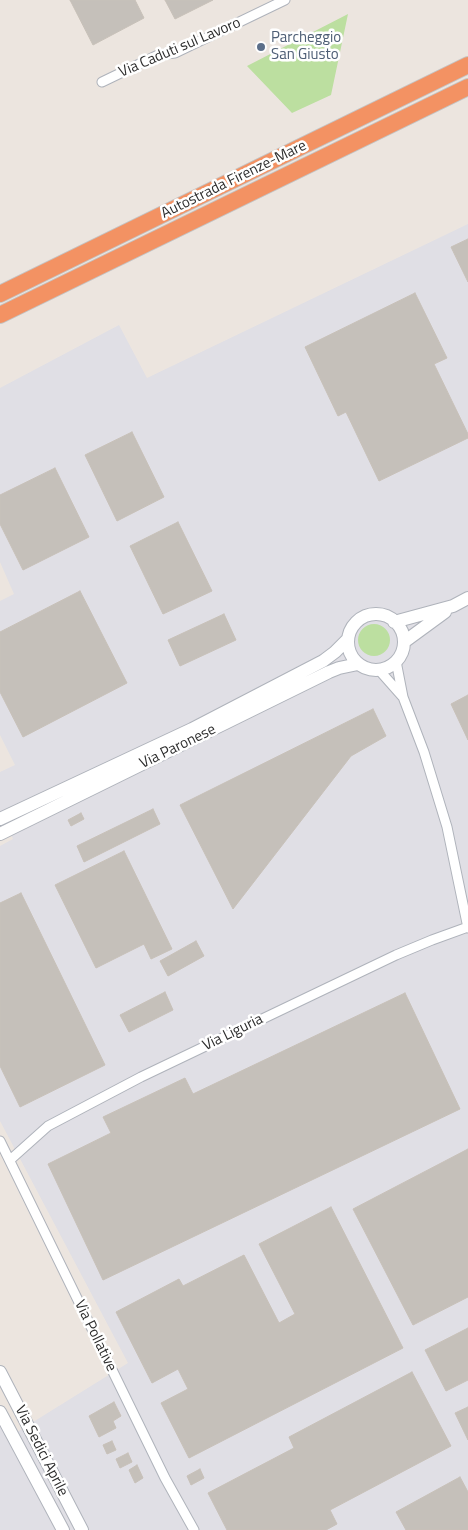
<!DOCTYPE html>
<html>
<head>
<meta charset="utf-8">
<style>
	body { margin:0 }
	canvas { display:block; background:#ece5df }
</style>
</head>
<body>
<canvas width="468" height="1530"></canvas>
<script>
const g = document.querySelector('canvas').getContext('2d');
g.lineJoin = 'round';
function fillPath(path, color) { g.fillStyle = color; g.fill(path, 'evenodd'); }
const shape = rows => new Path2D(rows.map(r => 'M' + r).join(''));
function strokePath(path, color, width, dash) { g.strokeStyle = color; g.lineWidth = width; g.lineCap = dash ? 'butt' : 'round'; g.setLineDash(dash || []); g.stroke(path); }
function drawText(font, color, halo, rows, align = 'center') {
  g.font = font + ' "Titillium Web",sans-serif'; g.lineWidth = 5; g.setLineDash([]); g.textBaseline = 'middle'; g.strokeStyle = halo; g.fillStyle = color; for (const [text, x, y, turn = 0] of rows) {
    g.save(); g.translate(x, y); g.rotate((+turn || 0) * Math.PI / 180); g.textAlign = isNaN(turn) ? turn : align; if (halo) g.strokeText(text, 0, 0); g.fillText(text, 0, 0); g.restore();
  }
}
fillPath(shape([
	[468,224,468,1530,0,1530,0,1421,9,1437,128,1363,0,1121,0,846,13,839,0,810,0,772,15,765,0,735,0,601,14,594,0,562,0,388,119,325,147,378]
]), '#e0dfe5');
fillPath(shape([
	[348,14,331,95,292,113,247,66],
	'358 640a16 16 0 1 1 32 0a16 16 0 1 1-32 0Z'
]), '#bcdfa0');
const building = shape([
	[70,0,135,0,144,18,93,45,70,0],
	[165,0,213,0,175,19,165,0],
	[468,239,468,282,451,247,468,239],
	[415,293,447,358,434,364,468,434,468,438,379,481,346,412,338,416,305,347,415,293],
	[132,432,164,497,117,521,85,455,132,432],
	[55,468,89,537,23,570,0,524,0,495,55,468],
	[178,522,212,591,163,614,130,546,178,522],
	[80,591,127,683,23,737,0,692,0,632,80,591],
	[224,614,236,640,180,666,168,640,224,614],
	[468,695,468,740,451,704,468,695],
	[373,709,386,736,351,756,233,909,180,805,373,709],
	[153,809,160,824,84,862,77,846,153,809],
	[81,813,84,819,71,826,68,820,81,813],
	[124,851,172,949,151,959,144,944,96,968,55,885,124,851],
	[21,893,105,1065,20,1107,0,1066,0,903,21,893],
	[196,941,204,956,168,976,160,961,196,941],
	[165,992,173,1010,129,1032,120,1015,165,992],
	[405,993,460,1109,103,1280,48,1164,111,1133,103,1117,185,1078,193,1094,405,993],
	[468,1149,468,1297,413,1325,353,1209,468,1149],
	[331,1207,403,1348,189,1458,161,1403,188,1389,178,1369,152,1383,116,1312,179,1279,183,1286,244,1255,279,1323,295,1314,259,1244,331,1207],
	[468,1328,468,1380,446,1391,425,1350,468,1328],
	[412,1372,451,1446,330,1510,337,1524,326,1530,227,1530,208,1493,294,1448,289,1437,412,1372],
	[114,1402,121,1416,113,1421,116,1428,99,1437,89,1416,114,1402],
	[468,1407,468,1440,455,1413,468,1407],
	[112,1441,116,1450,107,1454,103,1445,112,1441],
	[128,1453,132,1462,120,1468,116,1459,128,1453],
	[137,1465,143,1478,135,1483,129,1470,137,1465],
	[200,1469,204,1478,191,1485,187,1476,200,1469],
	[460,1477,468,1492,468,1530,406,1530,396,1512,460,1477]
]);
fillPath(building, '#c5c0ba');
strokePath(building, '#c8c1b9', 1);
const minor = shape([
	[102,82,158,55,175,53,285,0],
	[396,661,403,697,424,752,447,827,468,928],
	[379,670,402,696],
	[0,1141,165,1478,194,1530],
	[10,1160,48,1126,141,1077,396,955,432,940,468,927]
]);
const secondary = shape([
	'348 642a28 28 0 1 1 56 0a28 28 0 1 1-56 0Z',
	[394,622,453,606,468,598],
	[404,642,445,612],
	[0,819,192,729,323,661,335,652,348,639],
	[0,834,329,672,339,668,358,664],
	[0,1372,82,1530],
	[0,1412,63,1530]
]);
const motorway = shape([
	[0,294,468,65],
	[0,315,468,87]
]);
strokePath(minor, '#afb3bb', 11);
strokePath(secondary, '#afb3bb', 14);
strokePath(motorway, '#c4c4c4', 18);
strokePath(minor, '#fff', 9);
strokePath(secondary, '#fff', 12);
strokePath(motorway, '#f39263', 16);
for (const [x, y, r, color] of [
	[261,47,5,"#5c6f8a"]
]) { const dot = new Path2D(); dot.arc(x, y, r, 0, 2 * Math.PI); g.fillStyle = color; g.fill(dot); strokePath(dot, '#fff', 2); }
drawText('15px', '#4e5e75', '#fff', [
	["Parcheggio",271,38],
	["San Giusto",271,55]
], 'left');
drawText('15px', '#2c2c2c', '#fff', [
	["Via Caduti sul Lavoro",180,48,-23],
	["Autostrada Firenze-Mare",234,180,-26],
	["Via Paronese",178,747,-26],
	["Via Liguria",233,1033,-26],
	["Via Pollative",95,1336,64],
	["Via Sedici Aprile",41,1451,63]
]);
</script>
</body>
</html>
